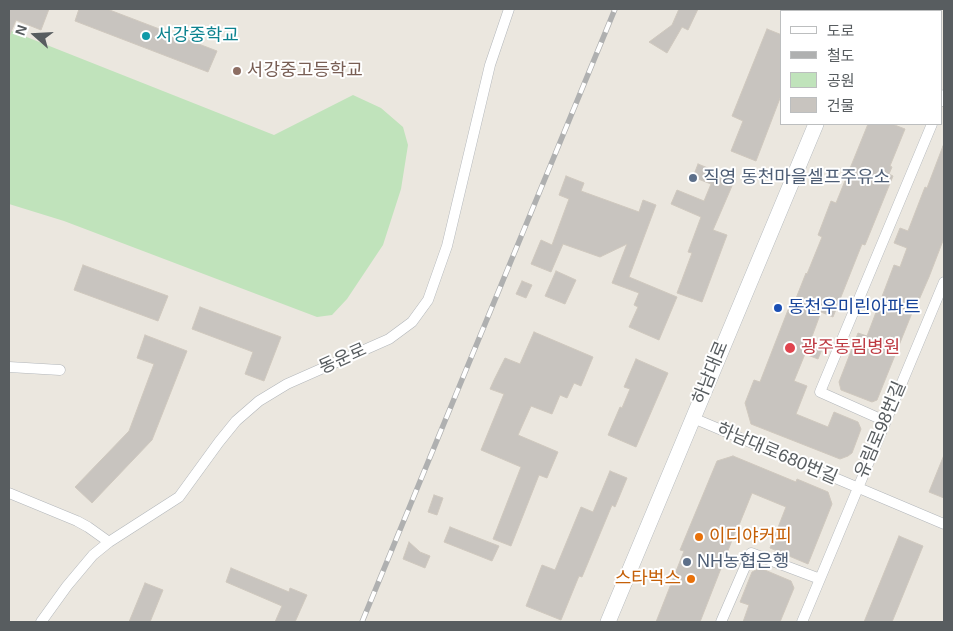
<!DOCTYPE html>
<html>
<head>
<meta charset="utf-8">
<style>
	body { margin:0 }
	#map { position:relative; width:953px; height:631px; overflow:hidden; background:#ebe7df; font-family:Helvetica,"Noto Sans KR",sans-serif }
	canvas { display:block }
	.frame { position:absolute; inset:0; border:10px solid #585d60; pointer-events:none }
	.legend { position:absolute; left:780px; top:10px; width:162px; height:115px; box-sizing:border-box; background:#fff; border:1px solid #bcbebf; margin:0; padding:6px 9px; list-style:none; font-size:15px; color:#585d60 }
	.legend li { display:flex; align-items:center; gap:10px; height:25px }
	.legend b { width:25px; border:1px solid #bcbebf }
	.north { position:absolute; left:10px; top:10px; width:50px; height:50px; -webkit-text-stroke:4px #fff; paint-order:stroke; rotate:289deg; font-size:14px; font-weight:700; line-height:20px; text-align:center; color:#585d60 }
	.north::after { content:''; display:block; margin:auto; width:18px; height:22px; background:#585d60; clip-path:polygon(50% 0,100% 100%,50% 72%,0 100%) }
</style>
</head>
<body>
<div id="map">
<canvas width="953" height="631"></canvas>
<div class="frame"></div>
<ul class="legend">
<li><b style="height:6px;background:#fff"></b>도로</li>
<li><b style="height:6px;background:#afb0b0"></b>철도</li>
<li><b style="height:14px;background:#c0e3bb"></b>공원</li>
<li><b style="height:14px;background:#c8c4bf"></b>건물</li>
</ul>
<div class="north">N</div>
</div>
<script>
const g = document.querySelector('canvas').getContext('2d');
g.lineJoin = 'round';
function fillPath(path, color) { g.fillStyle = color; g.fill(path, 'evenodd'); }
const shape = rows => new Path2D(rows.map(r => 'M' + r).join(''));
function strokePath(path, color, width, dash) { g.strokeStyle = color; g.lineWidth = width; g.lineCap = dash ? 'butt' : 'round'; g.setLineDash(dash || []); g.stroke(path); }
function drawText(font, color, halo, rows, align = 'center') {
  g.font = font + ' Helvetica,"Noto Sans KR",sans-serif'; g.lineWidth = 4; g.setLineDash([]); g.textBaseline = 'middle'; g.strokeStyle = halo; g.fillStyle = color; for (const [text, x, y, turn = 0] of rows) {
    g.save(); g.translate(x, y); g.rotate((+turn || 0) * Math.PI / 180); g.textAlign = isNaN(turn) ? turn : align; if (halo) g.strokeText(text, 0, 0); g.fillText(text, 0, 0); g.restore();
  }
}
fillPath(shape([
	[9,30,274,135,353,95,381,108,403,127,408,145,401,189,383,245,347,299,332,315,317,317,64,221,9,204]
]), '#c0e3bb');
const building = shape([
	[9,9,49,9,41,30,16,20,9,37,9,9],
	[79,9,107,9,217,51,208,72,75,21,79,9],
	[679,9,698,9,688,30,682,27,667,53,649,42,672,25,679,9],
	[767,29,782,35,782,93,756,161,731,151,743,121,732,116,767,29],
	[868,124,892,124,905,129,890,166,892,167,889,174,893,176,865,245,862,244,833,317,821,312,810,342,823,347,818,359,805,354,794,381,807,386,796,414,828,427,834,412,858,422,861,429,852,453,848,456,840,459,751,424,745,403,754,380,760,382,788,310,791,311,806,273,807,274,822,237,818,235,831,201,836,203,868,124],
	[943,146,944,238,929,277,915,309,914,308,877,400,872,402,841,390,839,382,858,333,867,336,894,265,900,267,907,248,894,243,900,228,908,231,925,187,927,188,943,146],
	[698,164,735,179,713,230,727,235,702,302,677,293,692,253,688,252,701,217,671,204,677,190,704,201,711,184,693,177,698,164],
	[566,176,584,183,581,191,639,212,643,200,656,205,629,277,677,297,659,340,629,327,638,307,634,305,639,293,612,283,627,244,600,257,563,244,551,272,531,264,541,240,552,245,569,199,559,195,566,176],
	[83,265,168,296,158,321,74,290,83,265],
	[556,271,576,280,565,304,545,296,556,271],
	[522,281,532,285,526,298,516,294,522,281],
	[200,307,281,337,264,381,245,374,253,352,192,329,200,307],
	[534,332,593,357,581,386,574,383,567,398,560,395,552,414,531,406,518,435,558,452,547,478,539,475,511,546,493,539,521,467,481,450,504,394,490,389,494,380,505,358,520,364,534,332],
	[145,335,187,351,152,440,92,503,75,487,129,431,154,364,137,358,145,335],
	[636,359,668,373,636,447,608,435,620,407,622,408,630,389,624,387,636,359],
	[944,455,944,498,929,492,944,455],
	[733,456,796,482,797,479,828,492,832,504,808,564,770,548,786,507,752,493,737,530,736,530,700,622,656,622,684,551,680,550,717,461,733,456],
	[610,471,627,478,615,507,612,505,582,577,579,576,561,620,526,606,542,565,555,570,581,507,593,512,610,471],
	[434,495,443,498,437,515,428,512,434,495],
	[450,527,499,546,492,561,444,542,450,527],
	[899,536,923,546,892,622,864,622,899,536],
	[409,542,420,552,430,556,425,568,403,559,409,542],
	[231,568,289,592,290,588,307,595,295,622,275,622,282,606,226,582,231,568],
	[760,568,791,581,794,588,780,622,743,622,749,605,740,602,752,572,760,568],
	[145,583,163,590,150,622,129,622,145,583]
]);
fillPath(building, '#c8c4bf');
strokePath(building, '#cfc8be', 1);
const street = shape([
	[942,101,944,95],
	[9,367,60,370],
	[693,418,944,524],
	[885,421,820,392,932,124],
	[9,493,77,521,88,527,109,542],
	[41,622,67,586,93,555,109,542,179,497,219,442,236,421,259,401,287,384,389,339,412,322,428,300,447,246,490,65,509,9],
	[721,622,751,553,820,579],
	[802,622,944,282]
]);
const secondary = shape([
	[863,11,864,9],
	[608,622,816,124]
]);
strokePath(street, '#b2b6ba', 11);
strokePath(secondary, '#b1b6ba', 16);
strokePath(street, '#fff', 10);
strokePath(secondary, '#fff', 15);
const rail = shape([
	[362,622,615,9]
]);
strokePath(rail, '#afb0b0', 5.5);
strokePath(rail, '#fff', 4, [11]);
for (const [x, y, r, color] of [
	[146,36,5,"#0f9aa8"],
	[237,71,5,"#8d6e63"],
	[693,178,5,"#5c6f8a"],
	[778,308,5,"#1a4fb4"],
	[790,348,6,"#e0444e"],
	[699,537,5,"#e8710a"],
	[687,562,5,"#5c6f8a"],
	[691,579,5,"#e8710a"]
]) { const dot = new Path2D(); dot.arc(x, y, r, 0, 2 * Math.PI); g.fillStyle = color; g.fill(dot); strokePath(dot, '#fff', 2); }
drawText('18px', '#0d838f', '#fff', [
	["서강중학교",156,36]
], 'left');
drawText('18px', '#785e54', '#fff', [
	["서강중고등학교",247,71]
], 'left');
drawText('18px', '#4e5e75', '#fff', [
	["직영 동천마을셀프주유소",703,178],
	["NH농협은행",697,562]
], 'left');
drawText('18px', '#164399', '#fff', [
	["동천우미린아파트",788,308]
], 'left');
drawText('18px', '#be3a42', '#fff', [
	["광주동림병원",801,348]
], 'left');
drawText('18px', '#585d60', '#fff', [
	["동운로",343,359,-24],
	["하남대로",711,373,-68],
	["유림로98번길",881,430,-67],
	["하남대로680번길",777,454,23]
]);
drawText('18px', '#c56008', '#fff', [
	["이디야커피",709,537],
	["스타벅스",681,579,"right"]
], 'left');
</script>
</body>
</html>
